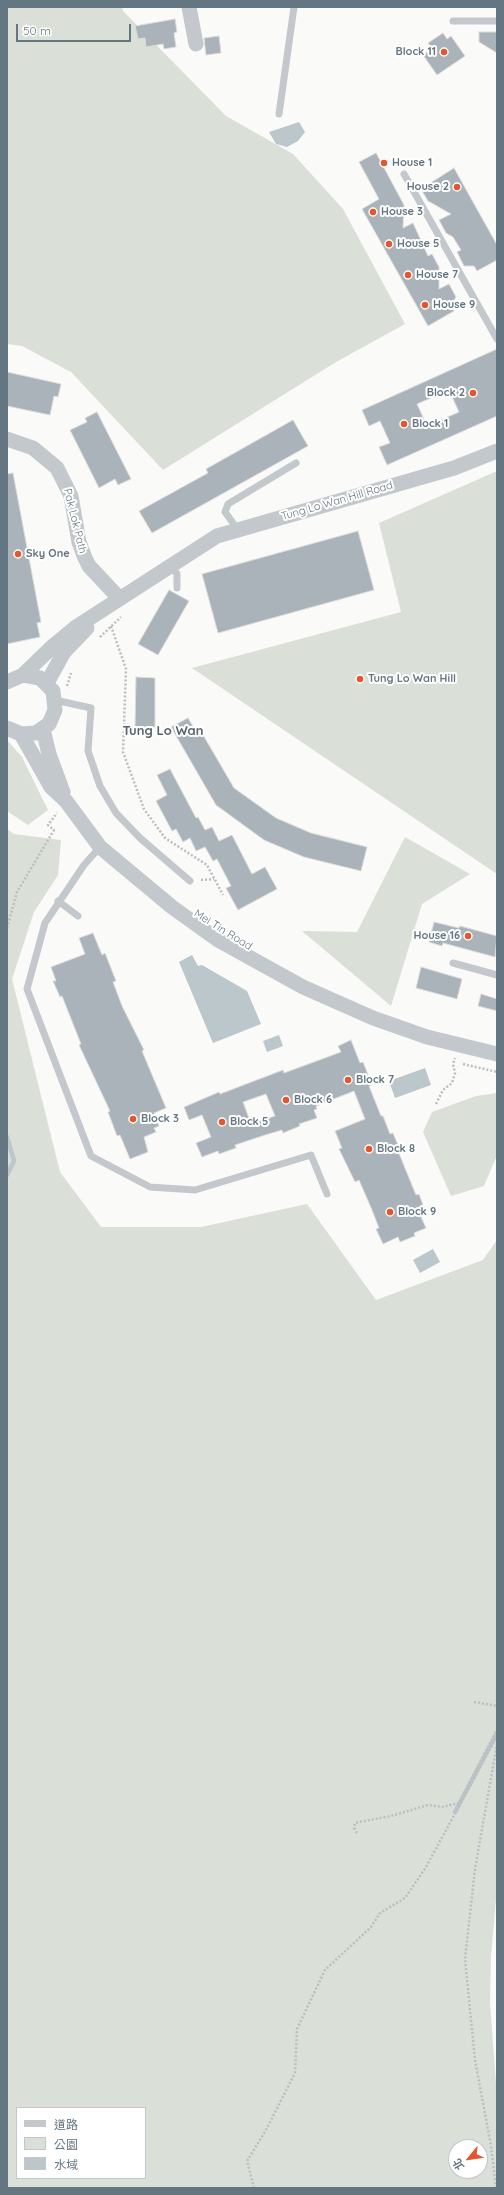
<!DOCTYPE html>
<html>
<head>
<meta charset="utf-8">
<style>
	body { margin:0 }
	#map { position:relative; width:504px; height:2195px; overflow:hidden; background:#fafaf8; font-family:Quicksand,"Noto Sans TC",sans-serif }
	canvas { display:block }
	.frame { position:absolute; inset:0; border:8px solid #657683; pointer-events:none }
	.legend { position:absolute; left:16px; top:2107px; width:130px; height:72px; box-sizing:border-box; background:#fff; border:1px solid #c1c8cd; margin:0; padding:5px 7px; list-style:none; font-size:12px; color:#657683 }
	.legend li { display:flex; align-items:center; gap:8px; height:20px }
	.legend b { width:20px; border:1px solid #c1c8cd }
	.north { position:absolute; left:448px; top:2139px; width:40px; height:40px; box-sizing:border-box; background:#fff; border:1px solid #c1c8cd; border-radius:50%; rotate:241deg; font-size:11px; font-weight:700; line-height:16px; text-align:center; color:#657683 }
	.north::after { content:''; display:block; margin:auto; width:14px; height:18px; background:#e4572e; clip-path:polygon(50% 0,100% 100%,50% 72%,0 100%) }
	.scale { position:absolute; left:16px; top:24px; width:115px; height:18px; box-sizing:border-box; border:2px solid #657683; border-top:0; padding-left:5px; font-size:12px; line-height:14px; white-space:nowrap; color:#657683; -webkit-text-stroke:3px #fff; paint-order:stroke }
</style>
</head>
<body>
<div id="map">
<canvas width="504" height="2195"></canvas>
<div class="frame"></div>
<ul class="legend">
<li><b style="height:5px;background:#c3c8cc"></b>道路</li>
<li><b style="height:11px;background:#dadfd7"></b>公園</li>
<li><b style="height:11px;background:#bbc7cb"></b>水域</li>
</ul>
<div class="north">北</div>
<div class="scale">50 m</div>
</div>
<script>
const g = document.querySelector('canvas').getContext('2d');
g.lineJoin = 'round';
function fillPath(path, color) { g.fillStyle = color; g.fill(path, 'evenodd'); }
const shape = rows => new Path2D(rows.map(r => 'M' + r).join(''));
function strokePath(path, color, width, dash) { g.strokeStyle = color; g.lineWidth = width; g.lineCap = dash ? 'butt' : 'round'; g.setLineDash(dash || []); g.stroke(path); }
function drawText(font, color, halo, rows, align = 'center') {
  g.font = font + ' Quicksand,sans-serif'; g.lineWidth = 4; g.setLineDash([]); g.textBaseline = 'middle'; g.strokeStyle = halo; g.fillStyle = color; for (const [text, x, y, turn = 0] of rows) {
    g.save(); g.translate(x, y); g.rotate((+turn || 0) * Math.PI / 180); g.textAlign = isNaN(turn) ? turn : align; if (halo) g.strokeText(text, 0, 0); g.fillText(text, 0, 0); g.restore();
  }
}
fillPath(shape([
	[7,7,122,7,123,11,226,116,293,154,343,209,405,324,336,362,163,470,71,372,22,346,7,344],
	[497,471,497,874,192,668,401,612,379,523],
	[7,740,22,757,48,810,28,825,7,811],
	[7,829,14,834,61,840,58,875,34,912,12,979,60,1172,101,1227,201,1227,307,1204,376,1300,483,1260,497,1240,497,1888,491,1956,490,2003,497,2097,497,2188,7,2188],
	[17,2108,145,2108,145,2178,17,2178],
	[456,2147,480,2147,480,2171,456,2171],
	[405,837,470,874,422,904,391,1006,302,931,357,932],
	[497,1093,497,1155,484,1186,451,1196,423,1132,432,1112,476,1096]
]), '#dadfd7');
fillPath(shape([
	[299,122,305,132,298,141,287,147,276,144,269,132],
	[192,955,198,966,202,965,247,991,261,1024,213,1043,179,962],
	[279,1035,283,1046,267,1052,263,1041],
	[425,1068,431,1085,395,1098,389,1081],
	[433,1249,440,1262,420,1273,413,1260]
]), '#bbc7cb');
strokePath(shape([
	[7,1137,14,1161,7,1175],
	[455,1812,497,1733]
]), '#bbc7cb', 4.5);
const building = shape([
	[175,19,177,32,174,33,176,47,164,49,163,44,146,47,145,38,138,39,135,26,175,19],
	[479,32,497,32,497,53,479,42,479,32],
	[443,33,447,39,451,36,465,56,437,75,423,55,432,49,428,43,443,33],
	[219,36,221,53,206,55,204,38,219,36],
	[376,153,404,205,403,228,413,223,428,256,432,254,439,267,439,289,449,284,456,297,451,306,454,311,428,326,362,209,379,199,359,162,376,153],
	[454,168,497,245,497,260,477,271,474,266,464,266,457,252,461,250,453,237,446,233,439,220,451,214,428,201,421,189,454,168],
	[497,349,497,416,387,465,379,447,390,443,380,421,369,426,362,410,497,349],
	[449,390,459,412,427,426,417,404,449,390],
	[7,372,61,384,58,397,54,396,50,415,7,406,7,372],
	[97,412,131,479,118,485,115,479,99,488,70,430,87,422,85,418,97,412],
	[293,420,308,446,152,533,139,511,208,473,206,469,293,420],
	[13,473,41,622,37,623,40,637,7,644,7,474,13,473],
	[358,531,374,590,218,633,202,574,358,531],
	[169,590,189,601,158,655,138,644,169,590],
	[136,677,155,678,155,727,135,727,136,677],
	[188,718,195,730,199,728,234,788,276,818,311,833,367,847,361,871,304,857,264,840,216,805,171,727,188,718],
	[170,769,196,818,198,817,205,830,212,827,219,841,232,835,252,874,265,867,277,889,238,910,226,888,231,886,217,859,213,861,205,847,196,851,190,838,183,842,176,829,172,831,156,801,167,795,157,775,170,769],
	[434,922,459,928,460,926,497,936,495,957,443,943,442,946,429,942,434,922],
	[93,933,102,955,105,953,116,981,113,982,122,1006,144,1050,142,1051,166,1108,154,1113,159,1126,154,1128,156,1132,144,1137,148,1152,130,1159,120,1135,117,1136,108,1112,110,1111,79,1045,81,1044,62,996,60,997,53,981,56,981,51,967,85,954,79,938,93,933],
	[421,967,462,979,457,999,416,988,421,967],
	[481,994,497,999,497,1011,478,1006,481,994],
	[351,1040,360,1063,363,1062,372,1085,369,1086,381,1116,383,1116,390,1134,393,1133,400,1150,398,1151,416,1195,419,1194,423,1205,417,1208,426,1228,414,1233,415,1236,400,1242,398,1237,383,1244,376,1229,379,1228,372,1210,359,1180,355,1182,339,1149,342,1148,335,1131,365,1119,354,1091,316,1106,317,1109,314,1110,317,1118,299,1124,300,1126,283,1133,282,1130,265,1135,235,1145,236,1148,219,1154,218,1151,202,1157,196,1143,211,1137,202,1115,189,1120,184,1107,219,1092,220,1094,283,1070,284,1073,341,1052,338,1046,351,1040],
	[266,1094,275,1116,251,1124,243,1102,266,1094]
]);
fillPath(building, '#aab3b9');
strokePath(building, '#dcdcda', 1);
strokePath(shape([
	[111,626,126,669,123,752,144,809,165,838,207,865,223,895],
	[100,637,121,617],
	[67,686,71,673],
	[201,880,214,879],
	[7,928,17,892,54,830,48,825,57,813],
	[463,1064,497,1072],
	[436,1104,443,1090,452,1083,455,1073,453,1064,455,1058],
	[497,1691,497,1703],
	[474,1702,497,1706],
	[357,1833,354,1828,355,1823,359,1822,391,1816,428,1805,442,1807,459,1803,497,1730],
	[254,2188,247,2161,266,2130,295,2073,297,2029,325,1970,371,1927,380,1913,405,1898,426,1867,497,1736],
	[496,2188,491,2146,475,2060,465,1959,475,1869,497,1744]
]), '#bbbfc2', 2.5, [2, 2]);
strokePath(shape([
	[453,21,497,21],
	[279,114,294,7],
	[404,174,497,339],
	[238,530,225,512,228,504,296,463],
	[171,566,177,574,177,588],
	[55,700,91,708,88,751,100,786,116,813,140,838,190,881],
	[100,847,84,865,45,923,27,989,91,1156,150,1187,195,1190,311,1155,327,1194],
	[58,901,78,916],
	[453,963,497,975]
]), '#c3c8cc', 7);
strokePath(shape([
	[189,7,196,44],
	[7,439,33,448,57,468,71,496,79,542,85,558,89,566,119,598],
	[23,675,53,646,76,627,217,536,454,468,497,451],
	[7,682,23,675,40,678,53,691,55,710,49,724,36,733,21,734,7,728],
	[47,683,64,652,87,628],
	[43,729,49,754,63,792],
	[21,734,51,787,66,801,100,847,172,907,218,940,303,987,373,1018,427,1037,497,1054]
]), '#c3c8cc', 15);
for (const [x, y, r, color] of [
	[444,52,4,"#e4572e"],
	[384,163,4,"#e4572e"],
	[457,187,4,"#e4572e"],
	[373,212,4,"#e4572e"],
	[389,244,4,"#e4572e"],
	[408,275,4,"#e4572e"],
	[425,305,4,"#e4572e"],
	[473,393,4,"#e4572e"],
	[404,424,4,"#e4572e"],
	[18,554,4,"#e4572e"],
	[360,679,4,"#e4572e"],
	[468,936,4,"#e4572e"],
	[348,1080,4,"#e4572e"],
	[286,1100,4,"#e4572e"],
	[133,1119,4,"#e4572e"],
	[222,1122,4,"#e4572e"],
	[369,1149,4,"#e4572e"],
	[390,1212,4,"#e4572e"]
]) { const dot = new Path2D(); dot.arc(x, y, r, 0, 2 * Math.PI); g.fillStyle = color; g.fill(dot); strokePath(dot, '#fff', 1.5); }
drawText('bold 11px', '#657683', '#fff', [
	["Block 11",436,52,"right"],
	["House 1",392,163],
	["House 2",449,187,"right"],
	["House 3",381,212],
	["House 5",397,244],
	["House 7",416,275],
	["House 9",433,305],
	["Block 2",465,393,"right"],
	["Block 1",412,424],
	["Sky One",26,554],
	["Tung Lo Wan Hill",368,679],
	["House 16",460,936,"right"],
	["Block 7",356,1080],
	["Block 6",294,1100],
	["Block 3",141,1119],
	["Block 5",230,1122],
	["Block 8",377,1149],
	["Block 9",398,1212]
], 'left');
drawText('11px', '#657683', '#fff', [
	["Tung Lo Wan Hill Road",337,501,-16],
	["Pak Lok Path",75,521,76],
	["Mei Tin Road",223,930,32]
]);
drawText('bold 13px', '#57646e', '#fff', [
	["Tung Lo Wan",163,731]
]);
</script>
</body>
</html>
